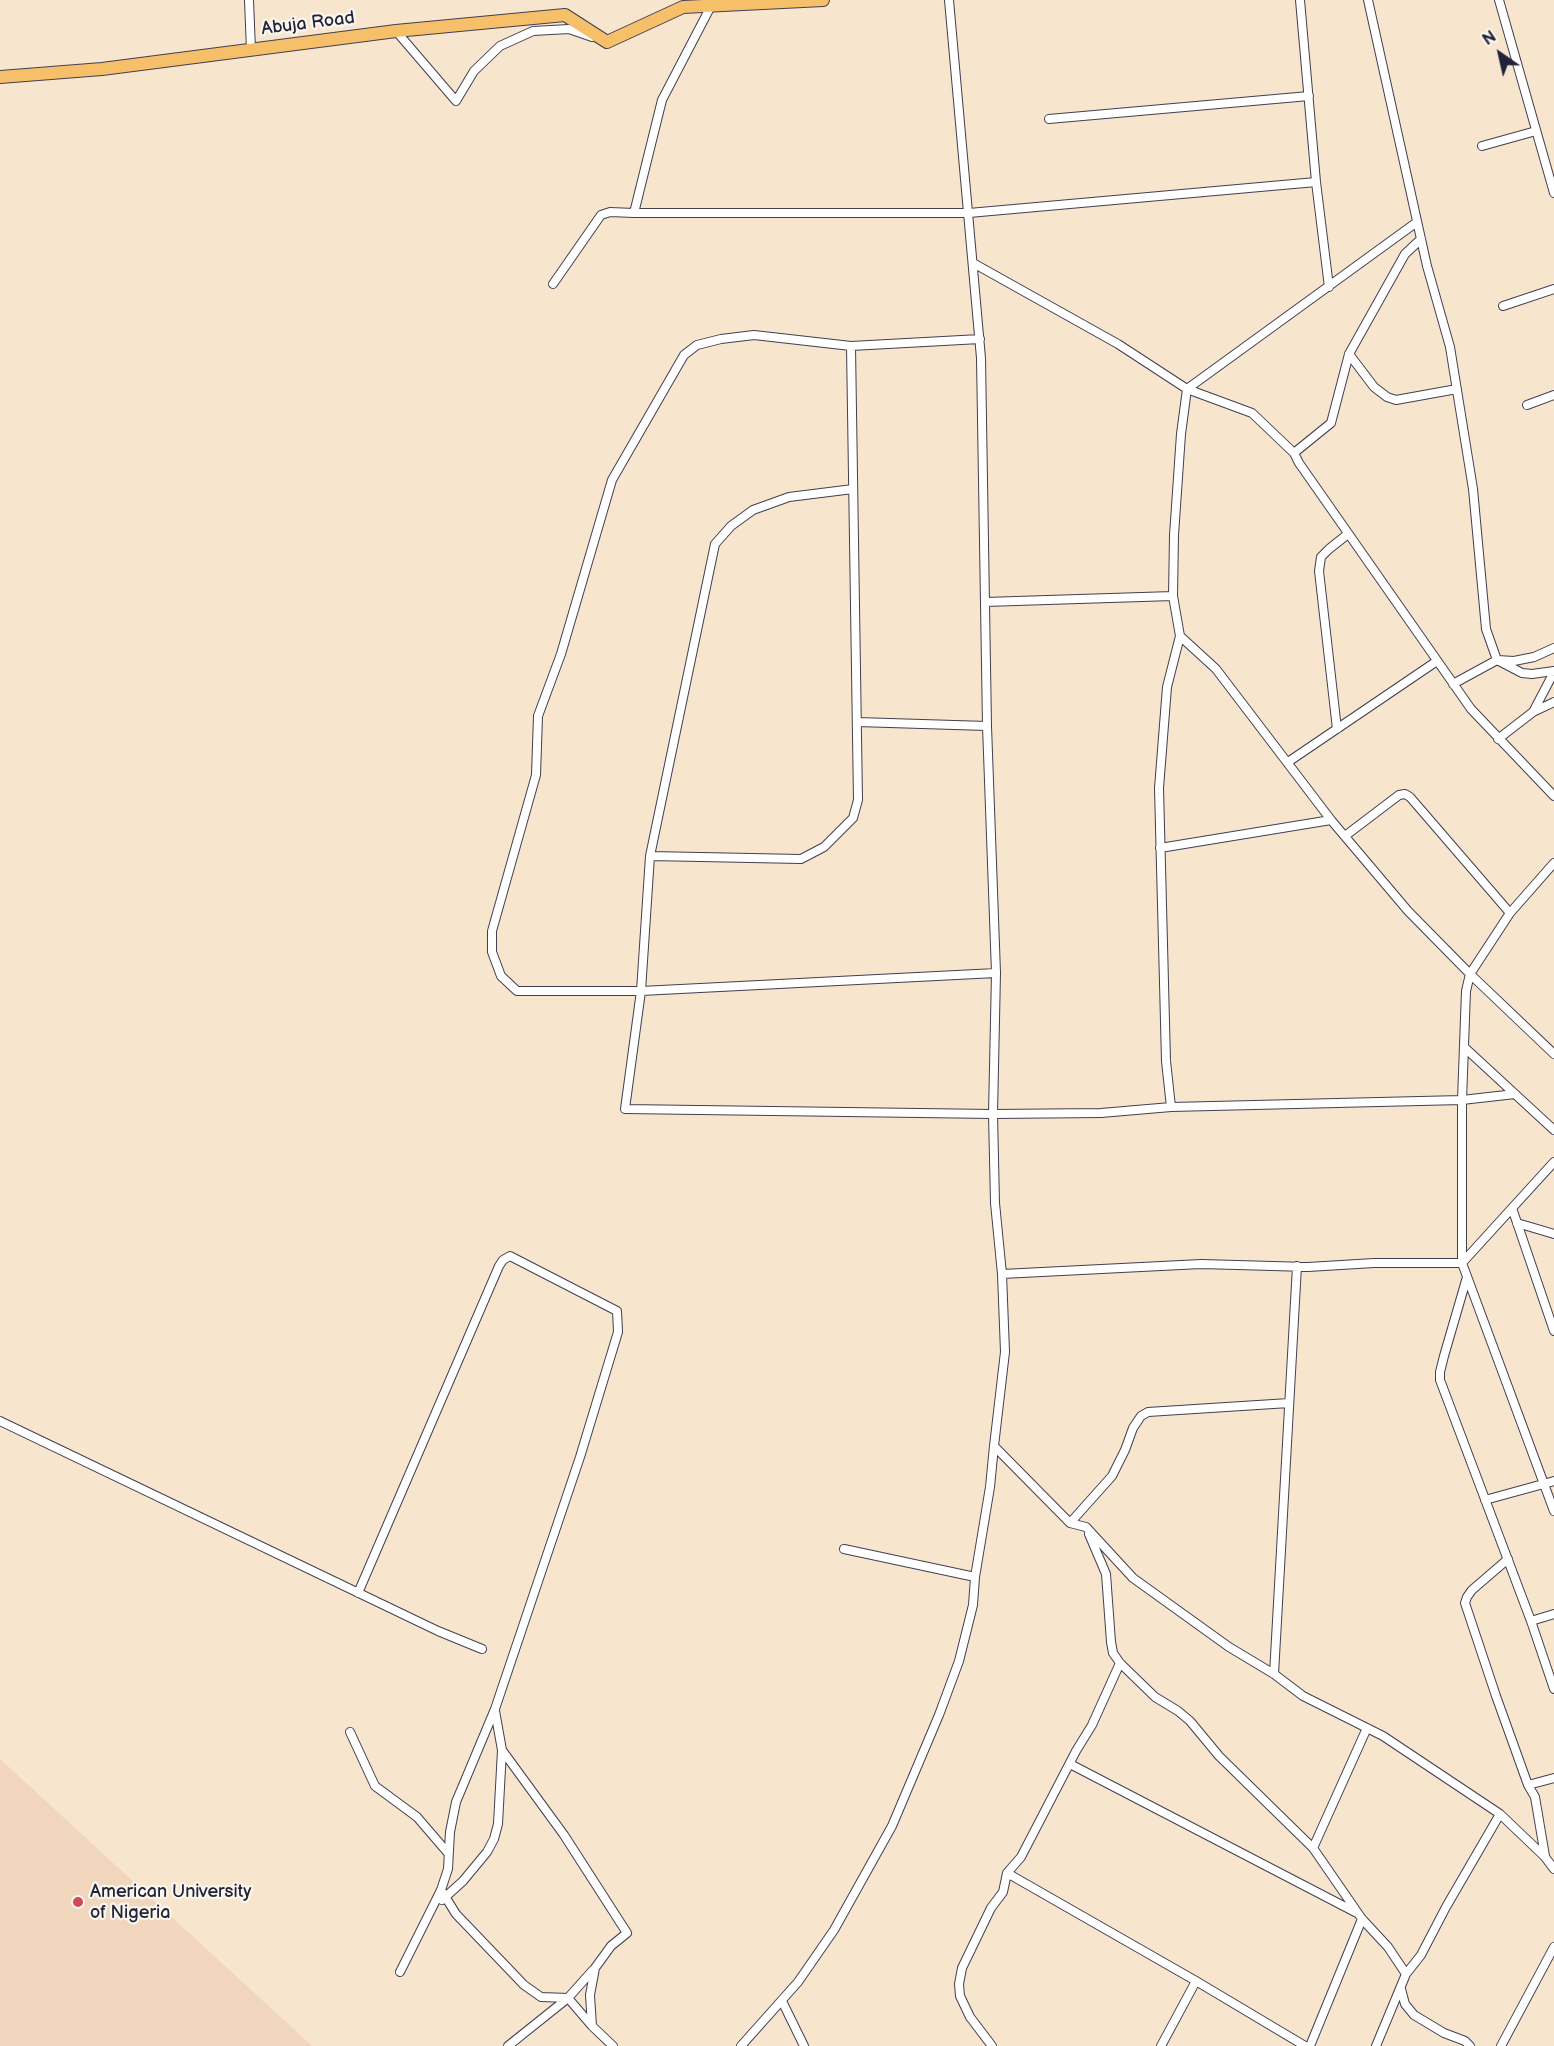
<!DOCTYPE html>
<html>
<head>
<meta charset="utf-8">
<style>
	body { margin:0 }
	#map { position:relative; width:1554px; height:2046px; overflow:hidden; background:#f7e5ce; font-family:"Balsamiq Sans",sans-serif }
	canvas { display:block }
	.north { position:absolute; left:1470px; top:24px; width:60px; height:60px; -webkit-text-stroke:4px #fbf7ec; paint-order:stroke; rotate:326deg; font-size:16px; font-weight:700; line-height:24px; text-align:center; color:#22223b }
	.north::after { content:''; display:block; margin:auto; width:21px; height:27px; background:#22223b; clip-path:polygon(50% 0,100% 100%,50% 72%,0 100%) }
</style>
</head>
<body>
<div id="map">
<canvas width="1554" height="2046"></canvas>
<div class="north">N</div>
</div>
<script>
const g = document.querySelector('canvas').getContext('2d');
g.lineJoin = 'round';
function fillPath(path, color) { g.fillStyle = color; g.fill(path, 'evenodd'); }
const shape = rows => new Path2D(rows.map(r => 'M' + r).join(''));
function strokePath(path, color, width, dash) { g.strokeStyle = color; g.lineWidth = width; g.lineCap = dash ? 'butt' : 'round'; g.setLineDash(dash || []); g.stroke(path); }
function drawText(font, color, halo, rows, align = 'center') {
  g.font = font + ' "Balsamiq Sans",sans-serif'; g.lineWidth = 4.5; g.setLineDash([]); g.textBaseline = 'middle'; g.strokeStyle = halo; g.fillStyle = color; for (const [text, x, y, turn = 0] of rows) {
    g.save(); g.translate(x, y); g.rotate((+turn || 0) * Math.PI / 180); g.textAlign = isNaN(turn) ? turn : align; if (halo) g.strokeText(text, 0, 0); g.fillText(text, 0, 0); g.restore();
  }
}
fillPath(shape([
	[0,1759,312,2046,0,2046]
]), '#f2d5bd');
const street = shape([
	[249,0,251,50],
	[949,0,981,358,987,726,996,973,993,1114,995,1203,1002,1274,1005,1352,994,1446,1070,1523,1086,1527,1133,1578,1229,1647,1274,1674,1303,1696,1383,1736,1500,1814,1545,1857,1554,1869],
	[1300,0,1316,182,1329,287],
	[1368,0,1427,266,1450,347,1473,489,1486,629,1497,660,1522,673,1532,674,1554,671],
	[1499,0,1554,193],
	[396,31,456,101,474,71,500,46,533,31,569,29,592,37],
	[1049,119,1309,96],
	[1482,146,1536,131],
	[634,213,969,213,1316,182],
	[973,263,1118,344,1187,389,1252,413,1294,453,1299,463,1471,709,1554,796],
	[553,284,601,215,610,212,634,213,662,100,711,6],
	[1503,306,1554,289],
	[980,339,851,346,754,335,721,339,697,345,684,355,612,480,561,654,538,716,536,775,492,931,492,952,501,976,517,991,641,991,996,973],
	[1349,354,1374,387,1387,397,1396,400,1457,389],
	[1527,405,1554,395],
	[1294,453,1331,423,1349,354,1405,254,1421,239],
	[853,489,789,497,753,510,731,526,715,544,650,856,641,991,625,1109,993,1114,1101,1113,1171,1107,1462,1100,1515,1094],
	[985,602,1173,596],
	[1180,636,1216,669,1331,820,1408,911,1470,974,1554,1054],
	[1453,684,1497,660,1514,661,1534,657,1554,648],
	[1533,712,1554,672],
	[857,722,987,726],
	[1337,729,1319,571,1321,557,1329,549,1348,534],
	[1498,739,1533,712,1554,702],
	[1288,762,1437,661],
	[1345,836,1399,795,1405,794,1410,797,1510,913],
	[1160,848,1331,820],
	[650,856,801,859,824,847,853,818,858,800,851,346],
	[1554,863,1510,913,1470,974,1466,991,1462,1100,1462,1263,1554,1511],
	[1464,1047,1554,1130],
	[1171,1107,1166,1061,1159,788,1167,687,1180,636,1173,596,1174,535,1181,434,1187,389,1417,222],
	[1512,1208,1554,1331],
	[1517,1223,1554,1234],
	[1002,1274,1201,1264,1308,1267,1374,1263,1462,1263,1554,1162],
	[1467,1277,1444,1356,1440,1372,1440,1380,1531,1621,1554,1689],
	[0,1421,438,1631,482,1649],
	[1485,1500,1554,1481],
	[1070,1523,1112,1476,1125,1450,1133,1428,1141,1416,1148,1412,1289,1403],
	[1089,1534,1106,1574,1111,1642,1113,1653,1120,1663,1155,1697,1178,1711,1190,1721,1219,1756,1313,1848,1362,1919,1388,1947,1406,1974],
	[844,1549,975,1577],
	[1508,1559,1472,1590,1467,1597,1465,1603,1496,1696,1528,1785,1535,1797,1545,1856],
	[358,1593,499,1266,503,1260,510,1256,617,1311,618,1332,580,1457,495,1709,456,1802,450,1832,448,1869,441,1890,400,1972],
	[1531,1621,1554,1614],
	[1274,1674,1297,1266],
	[495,1711,502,1750,564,1835,627,1933,611,1946,595,1968,590,1995,592,2026,613,2046],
	[350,1732,375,1786,417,1817,448,1853],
	[1070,1764,1357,1913],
	[1528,1785,1554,1778],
	[1313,1848,1367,1728],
	[1007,1873,1196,1981,1305,2046],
	[441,1890,456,1914,524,1985,541,1997,568,1998,592,2026],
	[442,1900,463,1881,487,1852,494,1839,498,1824,502,1750],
	[1401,1989,1405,2004,1414,2015,1444,2033,1465,2041,1470,2046],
	[782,2001,804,2046],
	[508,2046,568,1998,593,1970],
	[741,2046,798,1982,834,1930,892,1826,939,1715,959,1661,973,1605,975,1577,990,1487,994,1446],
	[992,2046,970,2017,960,1996,959,1984,962,1968,991,1908,1003,1892,1007,1873,1021,1857,1076,1751,1092,1725,1120,1663],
	[1161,2046,1196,1981],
	[1310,2046,1362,1919],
	[1376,2046,1406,1974,1421,1955,1446,1907,1500,1814],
	[1501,2046,1554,1947]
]);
const primary = shape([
	[0,77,102,69,396,31,565,15,607,42,683,7,823,0]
]);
strokePath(street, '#423f51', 10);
strokePath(primary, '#423f51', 14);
strokePath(street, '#fff', 8);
strokePath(primary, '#f6c06b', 12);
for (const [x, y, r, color] of [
	[78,1902,6,"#d1495b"]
]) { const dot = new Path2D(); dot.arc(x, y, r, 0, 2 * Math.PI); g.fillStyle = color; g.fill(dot); strokePath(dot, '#fbf7ec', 2); }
drawText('18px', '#22223b', '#fbf7ec', [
	["Abuja Road",308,24,-7]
]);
drawText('18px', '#22223b', '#fbf7ec', [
	["American University",90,1892],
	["of Nigeria",90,1913]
], 'left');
</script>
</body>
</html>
